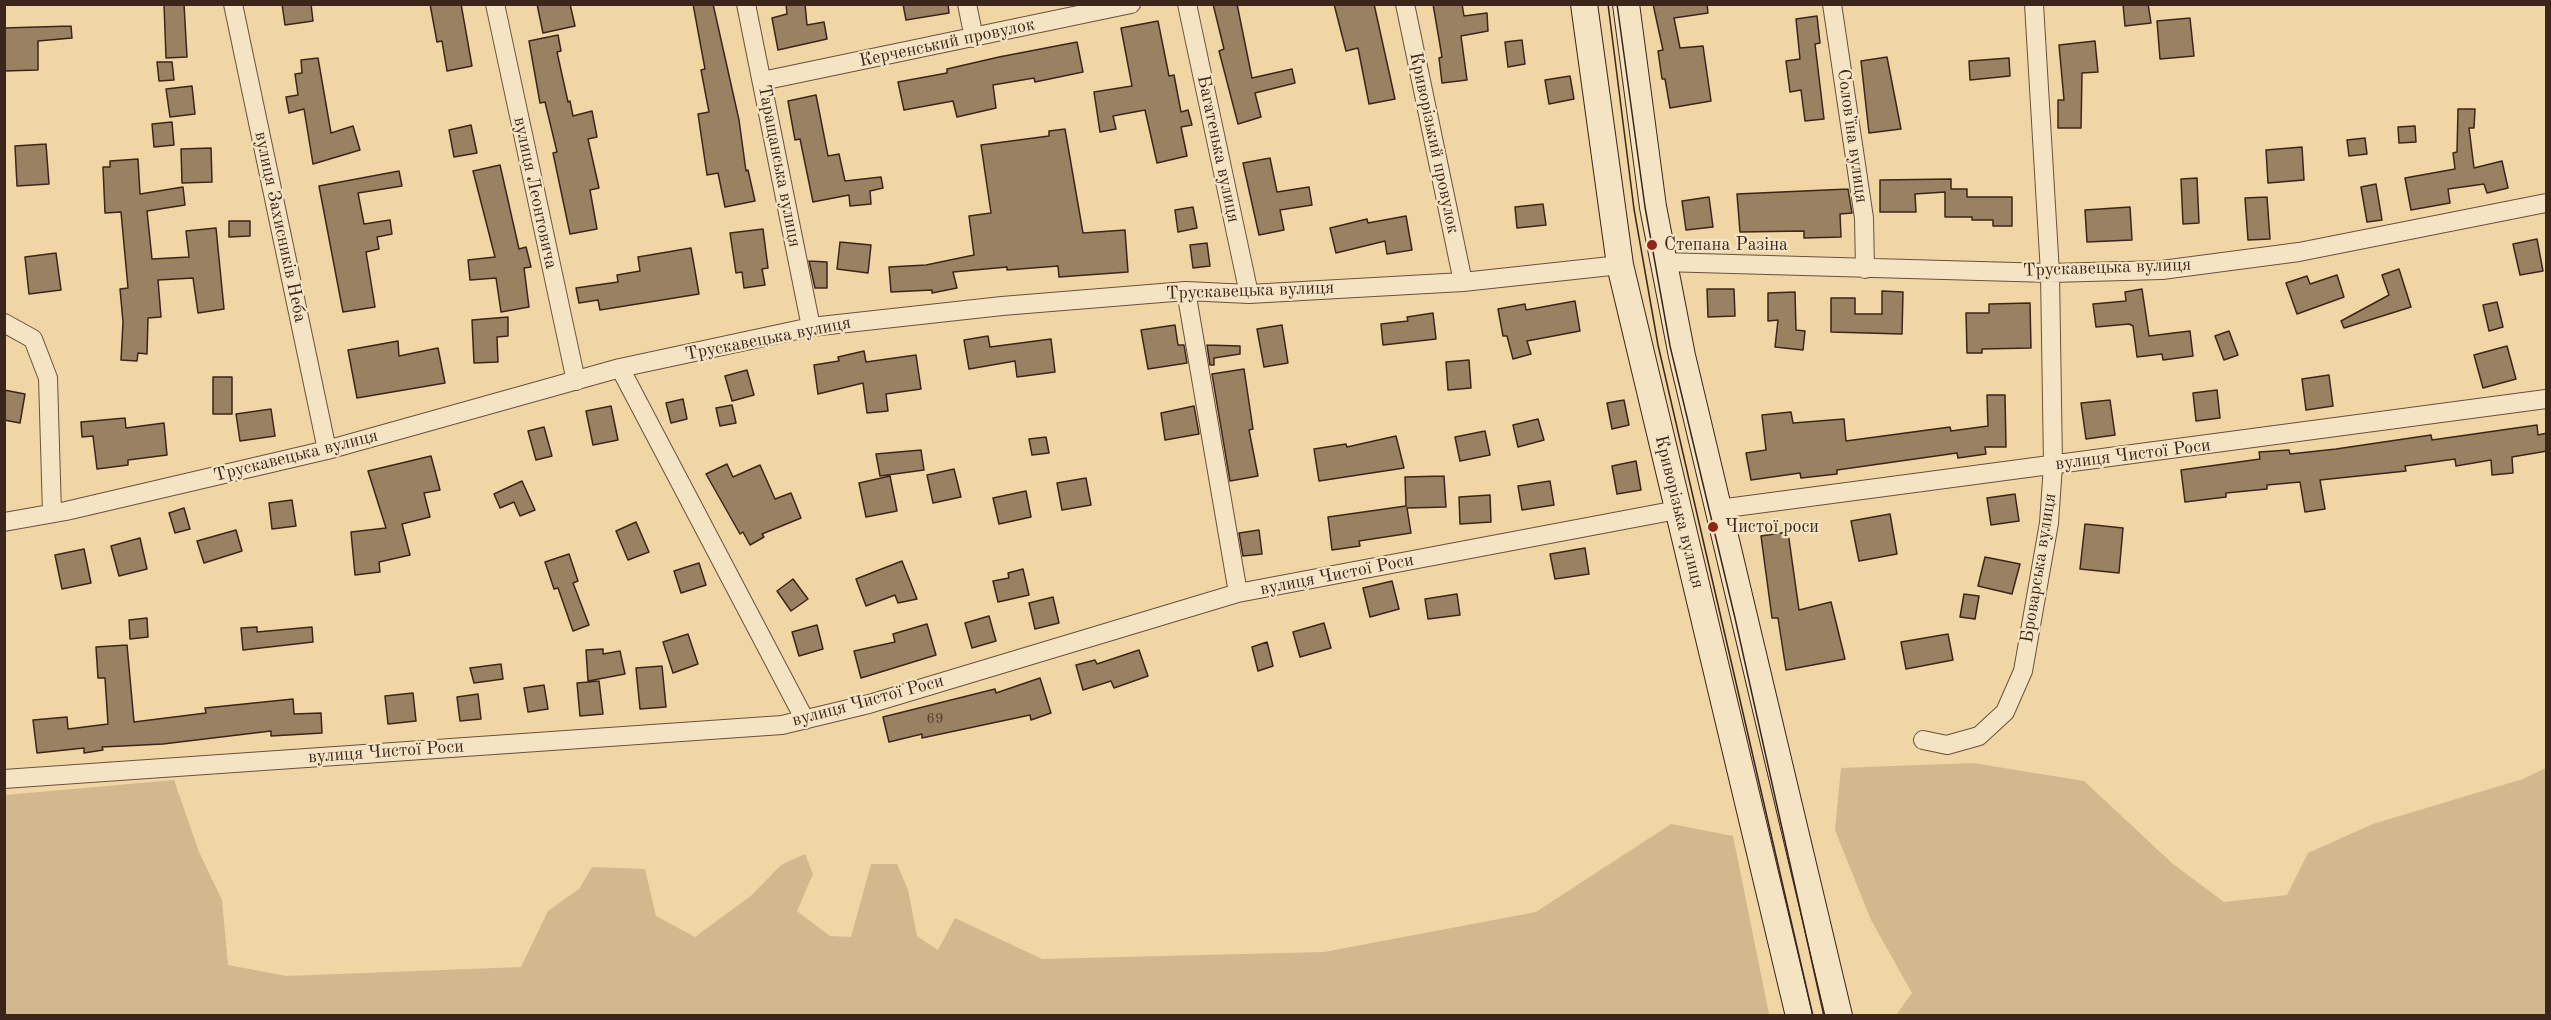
<!DOCTYPE html>
<html>
<head>
<meta charset="utf-8">
<style>
	body { margin:0 }
	#map { position:relative; width:2551px; height:1020px; overflow:hidden; background:#f0d6a5; font-family:"Old Standard TT",serif }
	canvas { display:block }
	.frame { position:absolute; inset:0; border:6px solid #3c251a; pointer-events:none }
</style>
</head>
<body>
<div id="map">
<canvas width="2551" height="1020"></canvas>
<div class="frame"></div>
</div>
<script>
const g = document.querySelector('canvas').getContext('2d');
g.lineJoin = 'round';
function fillPath(path, color) { g.fillStyle = color; g.fill(path, 'evenodd'); }
const shape = rows => new Path2D(rows.map(r => 'M' + r).join(''));
function strokePath(path, color, width, dash) { g.strokeStyle = color; g.lineWidth = width; g.lineCap = dash ? 'butt' : 'round'; g.setLineDash(dash || []); g.stroke(path); }
function drawText(font, color, halo, rows, align = 'center') {
  g.font = font + ' "Old Standard TT",serif'; g.lineWidth = 4.5; g.setLineDash([]); g.textBaseline = 'middle'; g.strokeStyle = halo; g.fillStyle = color; for (const [text, x, y, turn = 0] of rows) {
    g.save(); g.translate(x, y); g.rotate((+turn || 0) * Math.PI / 180); g.textAlign = isNaN(turn) ? turn : align; if (halo) g.strokeText(text, 0, 0); g.fillText(text, 0, 0); g.restore();
  }
}
fillPath(shape([
	[1973,763,2084,781,2173,864,2224,902,2287,895,2308,853,2373,824,2523,779,2546,768,2546,1015,1896,1015,1912,993,1871,920,1835,830,1841,768],
	[174,780,199,852,222,900,228,965,286,976,521,967,548,911,579,889,592,867,645,869,656,916,695,937,752,895,781,865,805,854,813,874,797,911,830,936,851,937,871,864,897,864,908,890,917,936,938,950,955,918,1042,959,1324,952,1536,912,1671,824,1733,836,1769,1014,5,1015,5,795]
]), '#d1b88d');
const building = shape([
	[164,4,184,4,187,57,166,58,164,4],
	[282,4,311,4,313,21,285,25,282,4],
	[430,4,461,4,472,66,447,71,442,41,437,42,430,4],
	[537,4,570,4,575,26,543,33,537,4],
	[693,4,713,4,739,120,746,171,748,170,755,201,725,207,718,173,707,175,698,114,709,112,701,70,705,69,693,4],
	[786,4,805,4,807,25,824,22,827,39,778,50,772,18,787,14,786,4],
	[903,4,948,4,949,13,906,20,903,4],
	[1213,4,1237,4,1252,78,1292,69,1295,83,1255,93,1261,117,1238,124,1219,51,1224,49,1213,4],
	[1334,4,1374,4,1395,99,1369,104,1358,48,1346,51,1334,4],
	[1433,4,1462,4,1464,16,1487,13,1488,31,1461,36,1467,80,1442,83,1439,58,1442,57,1433,4],
	[1653,4,1707,4,1708,13,1674,18,1680,48,1703,46,1711,101,1670,108,1665,79,1662,79,1658,51,1663,50,1653,4],
	[2123,4,2148,4,2151,23,2125,26,2123,4],
	[1817,16,1820,43,1815,44,1824,119,1805,121,1801,90,1790,92,1786,61,1800,59,1796,19,1817,16],
	[2190,18,2194,56,2160,59,2157,21,2190,18],
	[1158,21,1169,76,1174,75,1181,112,1188,110,1192,125,1181,127,1187,156,1157,163,1145,110,1113,116,1116,129,1100,132,1094,92,1132,86,1121,28,1158,21],
	[71,26,72,38,38,41,38,70,4,71,4,28,71,26],
	[558,35,561,51,557,52,568,102,570,101,573,116,592,111,597,137,588,139,599,188,590,190,597,229,570,234,553,153,557,152,545,102,540,103,529,41,558,35],
	[1522,40,1525,64,1508,67,1505,42,1522,40],
	[2095,41,2098,72,2082,73,2081,128,2058,128,2058,100,2064,100,2059,45,2095,41],
	[1077,42,1083,72,1035,82,1034,78,993,85,996,108,957,117,953,101,904,110,898,82,947,73,947,69,999,57,1077,42],
	[1887,57,1901,129,1869,133,1861,61,1887,57],
	[318,58,331,133,353,126,360,150,313,164,304,109,289,113,286,97,298,95,295,74,302,73,301,60,318,58],
	[2009,58,2010,76,1970,80,1969,61,2009,58],
	[157,62,172,62,174,80,159,81,157,62],
	[1570,76,1574,99,1549,104,1545,80,1570,76],
	[192,86,195,114,170,117,166,89,192,86],
	[816,95,828,156,839,154,845,181,881,177,883,188,870,191,871,204,850,206,849,195,813,202,800,139,795,140,788,101,816,95],
	[2458,109,2475,109,2474,128,2469,128,2474,168,2502,161,2508,188,2487,193,2484,184,2448,189,2450,203,2411,210,2405,178,2455,169,2453,153,2457,152,2458,109],
	[172,122,174,145,154,147,152,124,172,122],
	[471,125,477,153,454,157,449,130,471,125],
	[2415,126,2416,142,2399,143,2398,127,2415,126],
	[1065,129,1083,233,1125,230,1128,272,1059,277,1058,266,1007,270,1007,267,953,272,957,288,932,293,932,290,891,292,889,267,926,265,974,255,969,216,991,213,981,145,1049,136,1049,131,1065,129],
	[2365,138,2367,154,2349,156,2347,140,2365,138],
	[46,144,49,184,17,186,15,146,46,144],
	[2302,147,2304,180,2268,183,2266,150,2302,147],
	[211,148,212,182,182,183,181,149,211,148],
	[1270,158,1277,192,1309,187,1312,205,1280,210,1284,230,1259,235,1243,163,1270,158],
	[138,159,140,194,183,187,185,205,147,211,152,259,189,257,186,231,216,228,224,309,198,313,193,278,158,280,161,317,148,318,147,354,138,353,137,361,121,360,123,322,120,289,128,288,121,212,105,213,103,167,110,167,110,161,138,159],
	[500,165,519,249,526,247,531,267,524,268,529,307,501,312,496,278,470,280,468,260,495,257,473,171,500,165],
	[399,171,402,186,358,193,364,224,390,220,392,234,377,237,379,249,366,252,375,307,343,312,319,186,399,171],
	[2197,178,2199,223,2183,224,2181,179,2197,178],
	[1951,179,1951,189,1967,189,1967,197,2012,197,2012,226,1993,226,1993,220,1972,220,1972,217,1945,217,1945,192,1915,194,1916,212,1880,212,1880,180,1951,179],
	[2376,184,2382,220,2367,222,2361,187,2376,184],
	[1848,189,1852,213,1840,214,1841,237,1804,238,1804,231,1740,232,1737,194,1848,189],
	[1709,197,1713,227,1686,230,1682,201,1709,197],
	[2267,197,2270,239,2248,240,2245,198,2267,197],
	[1543,204,1546,225,1517,228,1515,207,1543,204],
	[1193,207,1197,228,1178,232,1175,210,1193,207],
	[2130,207,2132,240,2087,242,2085,210,2130,207],
	[1406,216,1412,250,1387,254,1385,241,1336,253,1330,228,1367,219,1368,223,1406,216],
	[229,221,250,221,250,236,229,237,229,221],
	[763,229,768,268,762,269,765,285,744,288,742,272,736,273,730,233,763,229],
	[2537,239,2543,271,2520,275,2513,244,2537,239],
	[840,242,871,245,868,273,837,269,840,242],
	[1207,243,1210,266,1193,268,1190,245,1207,243],
	[691,248,699,294,600,310,598,300,579,303,576,288,618,282,617,275,640,271,638,257,691,248],
	[56,253,61,290,29,294,25,257,56,253],
	[809,261,827,262,827,288,815,288,809,261],
	[2399,269,2411,307,2344,328,2341,321,2389,295,2382,275,2399,269],
	[2337,275,2344,297,2297,314,2286,283,2307,276,2310,284,2337,275],
	[1707,289,1734,289,1735,316,1708,317,1707,289],
	[2142,289,2149,336,2190,331,2193,356,2163,360,2162,354,2137,357,2133,326,2129,324,2096,327,2093,304,2126,301,2125,292,2142,289],
	[1882,291,1903,292,1902,334,1831,332,1831,298,1855,298,1855,314,1882,314,1882,291],
	[1795,292,1796,330,1805,331,1803,350,1775,347,1778,320,1768,321,1768,293,1795,292],
	[1575,301,1580,331,1527,341,1531,354,1513,359,1507,336,1503,336,1498,309,1525,304,1526,310,1575,301],
	[2497,302,2503,327,2489,331,2483,305,2497,302],
	[2030,303,2031,348,1982,349,1982,353,1967,353,1966,313,1989,313,1989,304,2030,303],
	[1433,313,1436,339,1383,345,1381,324,1408,321,1407,317,1433,313],
	[508,317,508,336,497,337,498,362,474,363,472,320,508,317],
	[1175,325,1178,345,1184,345,1187,363,1148,369,1141,330,1175,325],
	[1282,325,1288,363,1264,367,1257,329,1282,325],
	[2229,331,2238,355,2224,360,2215,336,2229,331],
	[988,336,990,347,1051,339,1055,372,1017,377,1015,361,969,369,964,340,988,336],
	[398,341,399,356,438,348,445,383,357,398,348,350,398,341],
	[1207,345,1240,346,1240,354,1214,358,1214,365,1210,365,1207,345],
	[2507,346,2516,379,2483,388,2474,355,2507,346],
	[864,351,866,362,916,355,921,389,886,394,888,411,867,413,863,383,818,394,814,365,839,361,838,357,864,351],
	[1469,360,1471,388,1448,390,1446,362,1469,360],
	[1244,369,1253,429,1249,430,1258,476,1230,481,1212,374,1244,369],
	[747,370,754,395,732,401,725,376,747,370],
	[2329,375,2333,406,2306,410,2302,379,2329,375],
	[213,377,232,377,232,414,213,414,213,377],
	[4,390,25,394,20,423,4,420,4,390],
	[2217,390,2220,418,2196,421,2193,393,2217,390],
	[1987,395,2005,395,2006,447,1985,447,1986,454,1958,458,1957,453,1837,470,1837,474,1801,478,1800,473,1751,480,1746,453,1766,450,1762,415,1791,412,1793,423,1844,419,1846,441,1950,427,1951,431,1988,426,1987,395],
	[683,399,687,419,671,423,666,403,683,399],
	[1624,400,1629,425,1612,429,1607,403,1624,400],
	[2110,400,2115,435,2086,439,2081,403,2110,400],
	[732,405,736,423,720,426,716,408,732,405],
	[611,406,618,440,593,445,586,411,611,406],
	[1194,406,1199,434,1165,440,1161,413,1194,406],
	[271,409,275,436,240,441,236,414,271,409],
	[125,418,126,428,164,423,167,455,128,460,128,465,97,469,93,436,82,437,81,422,125,418],
	[1538,419,1544,440,1518,447,1513,425,1538,419],
	[2537,425,2538,435,2547,433,2547,451,2512,457,2513,473,2492,475,2491,460,2456,466,2455,459,2405,466,2406,471,2320,480,2325,509,2305,512,2300,482,2267,485,2267,489,2226,493,2226,497,2185,502,2181,470,2260,459,2259,452,2289,450,2290,454,2336,449,2431,435,2432,440,2537,425],
	[544,427,552,456,536,460,528,431,544,427],
	[1485,431,1490,455,1460,461,1455,437,1485,431],
	[1396,436,1404,468,1319,481,1314,449,1346,444,1347,447,1396,436],
	[1046,437,1049,453,1032,455,1029,439,1046,437],
	[921,450,924,470,880,476,876,454,921,450],
	[431,456,440,490,424,493,430,517,402,524,410,555,379,562,380,572,355,575,351,532,386,528,368,471,431,456],
	[1636,461,1641,490,1617,494,1612,466,1636,461],
	[727,464,733,477,760,465,775,499,791,493,801,518,762,534,764,537,750,545,743,532,740,534,706,474,727,464],
	[954,469,961,497,933,503,927,475,954,469],
	[890,476,897,511,866,517,859,483,890,476],
	[1444,476,1446,507,1407,508,1411,533,1359,541,1360,546,1332,550,1328,517,1406,506,1405,477,1444,476],
	[1086,478,1091,505,1062,510,1057,483,1086,478],
	[522,481,535,510,520,516,514,502,500,508,494,494,522,481],
	[1550,481,1554,505,1522,510,1518,486,1550,481],
	[1026,491,1031,517,999,524,993,498,1026,491],
	[2015,494,2019,521,1991,525,1987,498,2015,494],
	[1490,495,1491,522,1460,524,1459,497,1490,495],
	[292,500,296,526,272,529,269,503,292,500],
	[184,508,190,529,175,533,169,513,184,508],
	[1890,514,1897,554,1859,561,1851,521,1890,514],
	[636,522,649,552,628,560,616,531,636,522],
	[2085,524,2123,528,2119,573,2080,569,2085,524],
	[236,530,242,551,204,563,197,541,236,530],
	[1259,530,1262,554,1243,556,1239,533,1259,530],
	[1788,532,1799,610,1831,602,1845,659,1786,670,1778,618,1772,618,1761,536,1788,532],
	[140,538,147,569,119,576,111,546,140,538],
	[1585,548,1589,574,1555,579,1550,554,1585,548],
	[84,549,91,583,62,589,55,555,84,549],
	[569,554,578,581,573,583,589,625,573,631,558,588,554,589,545,562,569,554],
	[1985,557,2020,564,2012,594,1978,586,1985,557],
	[902,561,917,599,898,603,895,595,866,606,856,579,902,561],
	[699,563,706,585,681,593,674,571,699,563],
	[1023,569,1029,595,998,602,993,581,1009,578,1008,573,1023,569],
	[793,579,808,599,791,611,777,591,793,579],
	[1392,581,1399,609,1370,617,1363,588,1392,581],
	[1457,594,1460,615,1428,619,1425,599,1457,594],
	[1964,594,1979,596,1975,619,1960,617,1964,594],
	[1053,597,1059,623,1035,629,1029,603,1053,597],
	[989,616,996,641,972,648,965,623,989,616],
	[147,618,148,637,130,639,129,620,147,618],
	[1324,623,1331,648,1300,657,1293,632,1324,623],
	[927,624,936,655,861,678,854,651,895,642,893,634,927,624],
	[817,625,823,649,799,656,792,632,817,625],
	[257,627,257,632,312,627,313,642,243,650,241,628,257,627],
	[688,634,698,664,673,673,663,642,688,634],
	[1948,634,1953,660,1906,669,1901,642,1948,634],
	[1267,642,1273,666,1258,671,1252,647,1267,642],
	[127,645,134,722,206,713,205,708,293,699,294,714,321,713,322,733,271,736,271,731,163,744,102,747,103,750,84,753,84,748,37,753,33,720,67,717,68,729,108,724,105,678,98,678,96,647,127,645],
	[603,649,603,654,620,651,625,674,588,681,586,650,603,649],
	[1139,650,1148,676,1114,688,1111,681,1083,690,1076,665,1095,660,1097,664,1139,650],
	[501,664,503,679,474,683,470,668,501,664],
	[662,666,666,707,640,709,636,668,662,666],
	[1040,678,1051,713,1031,720,1030,715,922,738,922,734,889,742,883,717,995,689,996,693,1040,678],
	[599,681,603,714,580,716,577,683,599,681],
	[544,685,548,709,528,712,524,688,544,685],
	[413,693,416,721,388,724,385,696,413,693],
	[478,694,481,719,460,721,457,697,478,694]
]);
fillPath(building, '#9a8162');
strokePath(building, '#3c251a', 1.5);
const street = shape([
	[233,4,327,450],
	[495,4,576,381],
	[746,4,811,327],
	[967,4,974,38],
	[1187,4,1249,294],
	[1405,4,1463,282],
	[1832,4,1864,218,1865,269],
	[762,81,1131,4],
	[1662,262,2050,273,2162,270,2299,252,2546,203],
	[1186,291,1238,593],
	[4,323,33,339,48,378,52,513],
	[620,368,805,720],
	[1719,509,2546,399],
	[4,522,66,511,327,450,620,368,811,327,1002,306,1186,291,1249,294,1463,282,1620,265],
	[1923,740,1947,745,1979,736,2005,712,2023,671,2049,523,2053,465,2050,273,2034,4],
	[4,779,782,725,869,704,1238,593,1677,510]
]);
const secondary = shape([
	[1584,4,1620,265,1799,1016],
	[1626,4,1653,207,1682,356,1839,1016]
]);
strokePath(street, '#69513d', 20);
strokePath(secondary, '#3c251a', 28);
strokePath(street, '#f5e4c4', 18);
strokePath(secondary, '#f5e4c4', 26);
strokePath(shape([
	[1608,4,1634,209,1658,345,1813,1016],
	[1617,4,1645,207,1670,346,1735,618,1824,1016]
]), '#3c251a', 1.5);
for (const [x, y, r, color] of [
	[1652,245,6,"#8f2418"],
	[1713,527,6,"#8f2418"]
]) { const dot = new Path2D(); dot.arc(x, y, r, 0, 2 * Math.PI); g.fillStyle = color; g.fill(dot); strokePath(dot, '#f5e4c4', 2); }
drawText('15px', '#543c2c', null, [
	["69",935,719]
]);
drawText('18px', '#3c251a', '#f5e4c4', [
	["Керченський провулок",947,43,-12],
	["Соловʼїна вулиця",1852,136,82],
	["Криворізький провулок",1434,143,78],
	["Багатенька вулиця",1218,149,78],
	["Таращанська вулиця",779,166,79],
	["вулиця Леонтовича",535,193,78],
	["вулиця Захисників Неба",280,227,78],
	["Трускавецька вулиця",2107,268,-2],
	["Трускавецька вулиця",1250,291,-2],
	["Трускавецька вулиця",768,339,-11],
	["вулиця Чистої Роси",2133,455,-7],
	["Трускавецька вулиця",296,456,-14],
	["Криворізька вулиця",1679,512,76],
	["Броварська вулиця",2039,568,-81],
	["вулиця Чистої Роси",1337,575,-11],
	["вулиця Чистої Роси",868,701,-15],
	["вулиця Чистої Роси",386,752,-4]
]);
drawText('18px', '#3c251a', '#f5e4c4', [
	["Степана Разіна",1664,245],
	["Чистої роси",1725,527]
], 'left');
</script>
</body>
</html>
